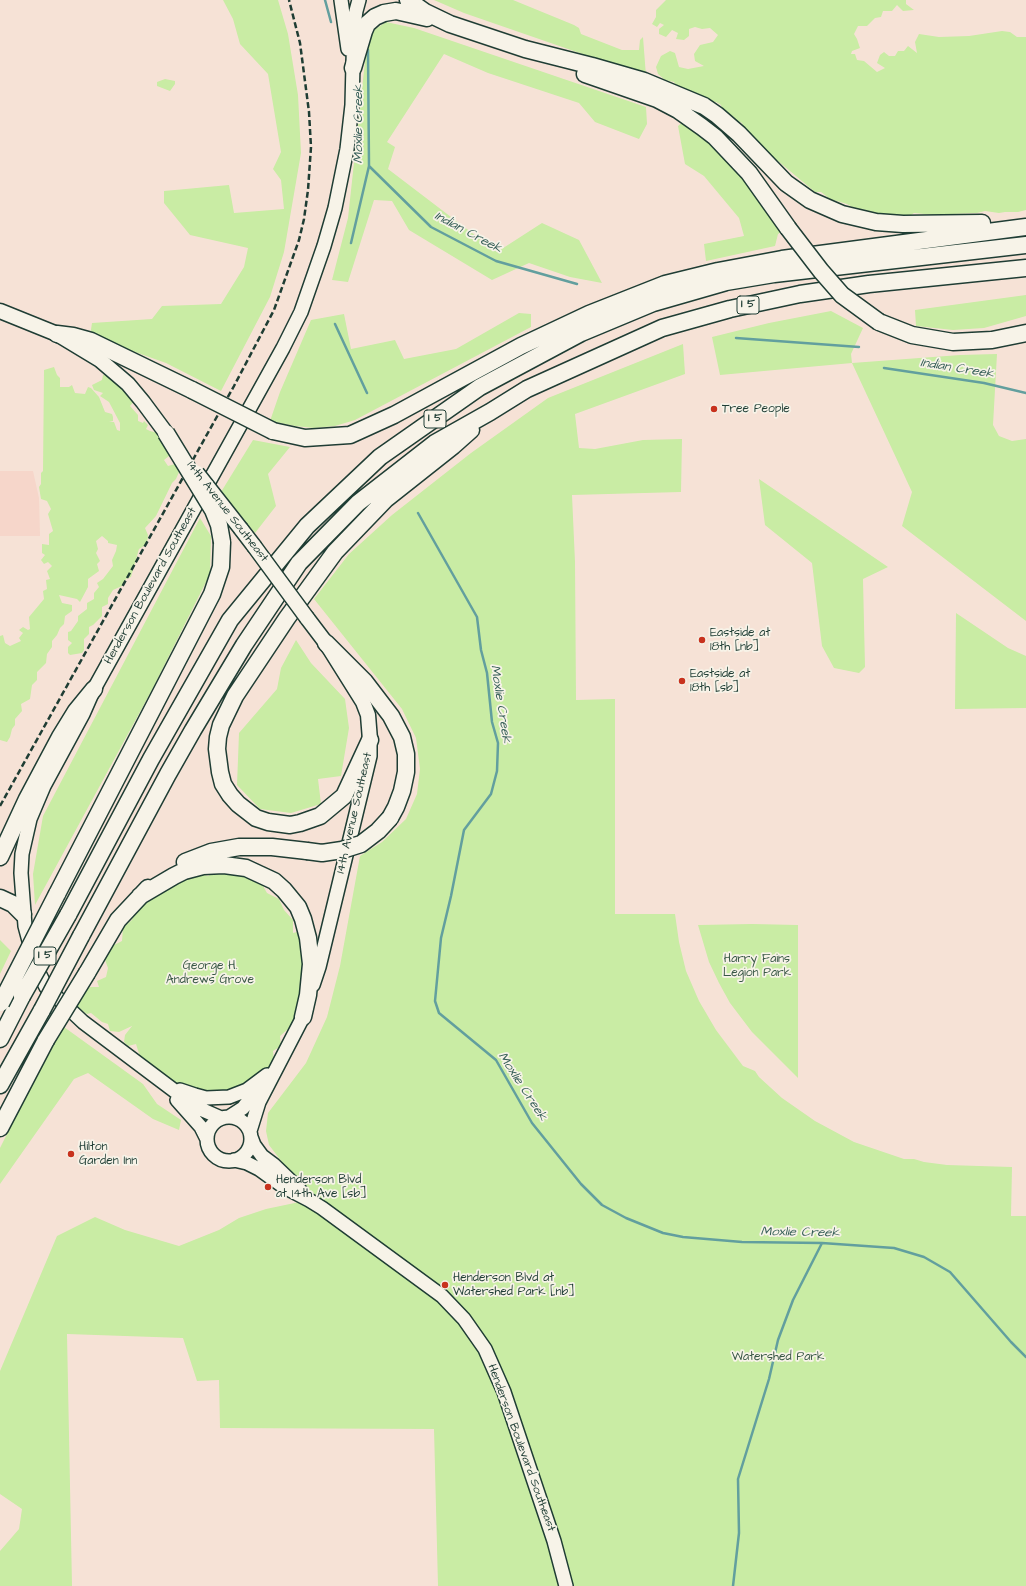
<!DOCTYPE html>
<html>
<head>
<meta charset="utf-8">
<style>
	body { margin:0 }
	canvas { display:block; background:#f6e2d6 }
</style>
</head>
<body>
<canvas width="1026" height="1586"></canvas>
<script>
const g = document.querySelector('canvas').getContext('2d');
g.lineJoin = 'round';
function fillPath(path, color) { g.fillStyle = color; g.fill(path, 'evenodd'); }
const shape = rows => new Path2D(rows.map(r => 'M' + r).join(''));
function strokePath(path, color, width, dash) { g.strokeStyle = color; g.lineWidth = width; g.lineCap = dash ? 'butt' : 'round'; g.setLineDash(dash || []); g.stroke(path); }
function drawText(font, color, halo, rows, align = 'center') {
  g.font = font + ' "Architects Daughter",sans-serif'; g.lineWidth = 3.5; g.setLineDash([]); g.textBaseline = 'middle'; g.strokeStyle = halo; g.fillStyle = color; for (const [text, x, y, turn = 0] of rows) {
    g.save(); g.translate(x, y); g.rotate((+turn || 0) * Math.PI / 180); g.textAlign = isNaN(turn) ? turn : align; if (halo) g.strokeText(text, 0, 0); g.fillText(text, 0, 0); g.restore();
  }
}
fillPath(shape([
	[0,471,33,471,39,498,40,536,0,536]
]), '#f6d6ca');
fillPath(shape([
	[223,0,278,0,288,34,298,95,301,153,284,252,270,297,221,391,166,363,90,336,92,323,152,319,162,306,221,304,244,267,248,248,190,235,164,203,164,191,229,185,234,213,284,209,281,180,273,169,281,152,268,74,240,44,233,19],
	[434,0,513,0,574,25,579,28,581,34,622,50,639,50,640,40,643,37,646,76,464,13],
	[666,0,913,0,906,0,906,4,914,10,903,11,897,5,892,11,883,11,881,17,875,18,867,26,858,26,854,34,857,39,860,48,852,51,851,54,855,54,857,60,864,61,877,72,885,68,877,63,880,55,884,52,889,56,895,56,898,51,904,51,908,46,917,53,915,42,919,34,939,37,969,36,1002,31,1010,32,1017,37,1026,37,1026,210,1018,212,1005,212,999,213,985,211,977,213,952,214,945,216,914,213,909,216,882,214,852,207,847,204,830,199,821,192,815,192,778,161,773,162,766,150,755,142,748,134,749,132,745,131,742,123,736,120,733,116,723,113,721,105,716,102,708,101,707,99,703,98,700,94,692,94,686,89,678,88,674,82,665,80,658,74,656,67,661,56,670,51,675,53,679,67,688,69,704,66,695,61,694,54,700,45,713,42,718,35,710,28,702,29,695,27,689,29,689,36,684,40,676,39,678,33,672,30,666,37,659,34,659,29,664,25,660,23,657,27,652,24,656,17,656,10],
	[386,22,414,28,646,107,647,124,639,139,595,122,579,103,488,73,444,54,387,142,395,147,388,169,497,252,542,223,579,240,602,283,570,277,529,263,492,280,409,230,392,201,374,200,348,282,332,280,348,218,368,34],
	[165,79,175,81,175,84,170,91,157,86,157,82],
	[689,117,788,228,778,234,775,246,706,261,704,244,744,236,739,218,704,176,685,164,678,126],
	[1026,295,1026,316,984,328,953,330,916,326,915,310],
	[831,311,863,328,851,354,852,363,960,355,997,354,993,425,999,436,1012,441,1026,439,1026,621,902,526,912,492,852,363,720,375,712,337,769,323],
	[519,313,531,314,531,327,355,420,335,426,314,428,295,426,270,421,280,392,311,320,344,314,351,349,395,340,404,359,456,349],
	[683,344,685,374,575,414,579,448,595,449,643,440,682,439,681,492,572,495,575,562,576,700,615,699,615,914,675,914,679,942,686,971,699,1001,716,1030,743,1066,755,1071,759,1077,782,1098,815,1121,854,1142,904,1159,914,1159,924,1162,947,1165,1012,1167,1011,1216,1026,1216,1026,1586,438,1586,434,1429,220,1428,219,1380,197,1381,183,1338,67,1334,72,1586,0,1586,0,1551,19,1529,22,1509,0,1494,0,1371,57,1236,95,1217,125,1230,179,1246,219,1230,239,1218,266,1209,309,1200,278,1169,282,1162,269,1145,266,1131,268,1113,306,1063,327,1017,340,966,360,856,382,842,406,819,417,794,420,769,416,738,402,709,314,599,349,554,392,515,471,453,548,398],
	[54,367,57,375,60,378,60,387,69,387,72,385,75,393,85,394,88,387,91,388,99,397,105,412,112,414,113,417,113,421,109,422,114,422,117,430,120,431,120,423,109,402,100,396,103,393,94,390,92,385,102,380,103,375,109,376,119,382,135,400,130,406,138,415,138,421,143,423,144,421,148,425,146,429,150,431,158,433,169,446,169,456,164,460,168,466,175,464,179,472,176,479,172,483,156,516,145,528,148,535,147,544,139,549,131,577,126,579,122,586,113,590,108,598,108,604,102,607,102,616,93,625,89,627,89,634,84,639,84,650,82,653,70,655,68,653,68,647,72,643,68,640,68,632,71,631,78,621,78,616,87,609,87,603,94,599,94,593,99,587,97,583,103,579,113,566,112,560,116,551,117,545,108,543,108,541,102,536,96,541,98,549,96,553,100,561,97,564,99,571,88,579,88,587,80,602,77,599,59,595,62,603,72,605,72,611,65,616,64,624,60,628,57,635,52,641,52,647,47,654,46,663,37,672,37,680,32,685,30,699,21,704,22,711,15,719,15,725,12,729,10,737,7,742,0,740,0,636,3,635,5,643,10,646,21,641,19,638,23,633,19,630,23,627,28,630,30,629,29,617,44,599,43,591,47,589,46,580,50,579,47,571,52,566,48,562,44,564,41,560,45,555,42,553,42,544,49,545,49,534,53,531,48,514,51,509,47,501,41,499,39,487,41,484,41,473,43,471,44,370],
	[253,440,290,447,268,474,276,506,255,533,221,492],
	[759,479,888,567,863,579,865,667,859,673,834,668,822,646,812,563,765,525],
	[200,518,211,536,210,574,153,688,35,905,33,874,43,816],
	[956,613,1008,648,1026,656,1026,708,955,709],
	[296,640,311,663,345,699,349,728,341,776,318,779,321,804,291,813,260,809,237,785,239,733,277,689,281,668],
	[232,872,262,884,267,893,279,899,284,910,293,920,293,933,297,932,308,946,295,1023,280,1036,281,1046,273,1051,274,1061,268,1069,249,1083,221,1096,182,1087,174,1081,164,1077,153,1065,141,1060,136,1044,128,1046,124,1042,125,1035,132,1026,119,1032,110,1031,108,1024,102,1022,91,1013,87,1014,76,1006,77,998,85,989,91,987,99,987,97,981,106,977,108,968,104,957,112,946,122,941,123,927,132,920,134,909,148,902,155,889,169,884,177,885,182,877,191,878,198,873,208,876,211,874],
	[752,924,798,925,798,1078,752,1032,730,1003,719,983,709,962,698,925],
	[0,940,11,951,0,974],
	[64,1027,143,1084,157,1104,181,1120,179,1130,153,1119,88,1073,74,1079,0,1184,0,1148,36,1076]
]), '#c9eca4');
strokePath(shape([
	[325,0,331,22],
	[369,166,431,227,496,261,577,284],
	[351,243,369,166,368,50],
	[335,324,367,393],
	[736,338,859,347],
	[884,368,984,383,1026,393],
	[418,513,477,617,481,650,487,673,492,722,498,743,497,771,491,794,464,830,451,896,441,938,435,1001,439,1013,496,1060,532,1123,581,1184,602,1205,626,1218,663,1233,683,1237,742,1242,822,1243,894,1248,924,1257,950,1272,1011,1342,1026,1357],
	[733,1586,739,1533,738,1479,769,1379,778,1340,793,1300,822,1243]
]), '#629f9e', 2.5);
const secondary = shape([
	[341,0,348,49],
	[313,985,319,967,370,756,370,746],
	[180,1090,195,1095,206,1098,229,1097,247,1090,267,1075],
	[177,1100,201,1127,207,1139],
	[229,1117,243,1108,260,1086],
	'207 1139a22 22 0 1 1 44 0a22 22 0 1 1-44 0Z',
	[221,1118,196,1107,83,1022,46,987,36,967,25,926,21,873,22,854,30,819,44,786,83,714,94,689,283,348,301,312,324,246,335,208,347,149,352,105,354,24,356,11,359,0],
	[250,1131,259,1102,303,1017,306,1008],
	[251,1137,254,1145,262,1156,274,1165,300,1190],
	[234,1160,247,1163,259,1169,284,1187,309,1200,322,1208,442,1296,464,1319,485,1349,504,1392,554,1541,566,1586]
]);
const primary = shape([
	[0,311,57,334,100,360,128,384,143,402,166,433],
	[241,529,254,546],
	[307,618,326,643,363,702,368,715,370,740]
]);
const motorway = shape([
	[408,0,425,12,450,24,525,49,592,66,644,81,704,106,717,115,739,134,786,183,810,200,842,214,876,222,903,224,982,223],
	[353,68,364,31,367,24,375,17,384,13,396,11,427,18],
	[585,74,657,99,678,110,702,127,715,137,749,173,788,228],
	[879,322,912,335,953,342,992,340,1026,333],
	[57,334,73,336,91,341,192,390],
	[273,431,305,438,350,435,394,415,521,346,589,314,665,284,718,271,782,259,1026,227],
	[326,643,365,682,391,716,402,737,406,754,406,772,402,791,396,807,390,818],
	[370,740,344,796,320,816,300,823,290,825,268,822,256,818,238,804,230,795,223,784,220,772,217,749,218,737,221,725,235,696,287,618,335,552,386,499,453,446,471,430],
	[0,857,27,799,60,737,76,711,94,689],
	[185,862,211,852,239,847,272,847,307,851],
	[57,894,212,594,221,567,222,542],
	[140,896,174,876,184,871,203,866,224,865,246,868,274,881,284,890,298,907,303,919,308,938,311,964,308,995,303,1017],
	[0,898,13,904,23,914],
	[68,915,151,759,230,620,307,526,380,457,480,387,581,333,653,303,726,282,774,274,1026,245],
	[81,936,168,774,193,730,244,645,299,563,358,503,435,443,490,412,527,389,662,328,730,309,800,294,869,284,1026,268],
	[87,973,118,920,148,888],
	[0,1039,22,996],
	[0,1085,42,1010],
	[0,1128,46,1040]
]);
strokePath(secondary, '#1f3d34', 16);
strokePath(primary, '#1f3d34', 17);
strokePath(motorway, '#1f3d34', 19);
strokePath(secondary, '#f7f3e8', 13);
strokePath(primary, '#f7f3e8', 14);
strokePath(motorway, '#f7f3e8', 16);
strokePath(shape([
	[0,806,234,386,274,310,299,240,304,219,308,190,311,147,309,112,300,43,289,0]
]), '#1f3d34', 2.5, [6, 3]);
const primaryBridge = shape([
	[197,473,241,529],
	[254,546,307,618]
]);
const motorwayBridge = shape([
	[788,228,821,271,842,295,879,322],
	[192,390,273,431],
	[166,433,213,510,219,525,222,542],
	[307,851,322,853,342,850,361,844,378,831,390,818],
	[22,996,68,915],
	[1,1003,57,894],
	[42,1010,81,936],
	[46,1040,87,973]
]);
strokePath(primaryBridge, '#1f3d34', 17, []);
strokePath(motorwayBridge, '#1f3d34', 19, []);
strokePath(primaryBridge, '#f7f3e8', 14);
strokePath(motorwayBridge, '#f7f3e8', 16);
for (const [x, y, r, color] of [
	[714,409,4,"#c8321e"],
	[702,640,4,"#c8321e"],
	[682,681,4,"#c8321e"],
	[71,1154,4,"#c8321e"],
	[268,1187,4,"#c8321e"],
	[445,1285,4,"#c8321e"]
]) { const dot = new Path2D(); dot.arc(x, y, r, 0, 2 * Math.PI); g.fillStyle = color; g.fill(dot); strokePath(dot, '#f7f3e8', 1.5); }
for (const [x, y, w] of [
	[748,305,22],
	[435,419,22],
	[45,956,22]
]) { const box = new Path2D(); box.roundRect(x - w / 2, y - 9, w, 18, 3); g.fillStyle = '#f7f3e8'; g.fill(box); strokePath(box, '#1f3d34', 1); }
drawText('bold 11px', '#1f3d34', null, [
	["I 5",748,305],
	["I 5",435,419],
	["I 5",45,956]
]);
drawText('12px', '#1f3d34', '#f7f3e8', [
	["Tree People",722,409],
	["Eastside at",710,633],
	["18th [nb]",710,647],
	["Eastside at",690,674],
	["18th [sb]",690,688],
	["Hilton",79,1147],
	["Garden Inn",79,1161],
	["Henderson Blvd",276,1180],
	["at 14th Ave [sb]",276,1194],
	["Henderson Blvd at",453,1278],
	["Watershed Park [nb]",453,1292]
], 'left');
drawText('12px', '#1f3d34', '#f7f3e8', [
	["14th Avenue Southeast",227,512,52],
	["Henderson Boulevard Southeast",151,586,-61],
	["14th Avenue Southeast",355,813,-77],
	["Henderson Boulevard Southeast",521,1448,70]
]);
drawText('12px', '#385745', '#f7f3e8', [
	["Harry Fains",757,959],
	["Legion Park",757,973],
	["George H.",210,966],
	["Andrews Grove",210,980],
	["Watershed Park",778,1357]
]);
drawText('italic 13px', '#355e57', '#f7f3e8', [
	["Moxlie Creek",359,124,-90],
	["Indian Creek",468,233,28],
	["Indian Creek",957,369,9],
	["Moxlie Creek",500,704,81],
	["Moxlie Creek",522,1087,57],
	["Moxlie Creek",800,1233,1]
]);
</script>
</body>
</html>
